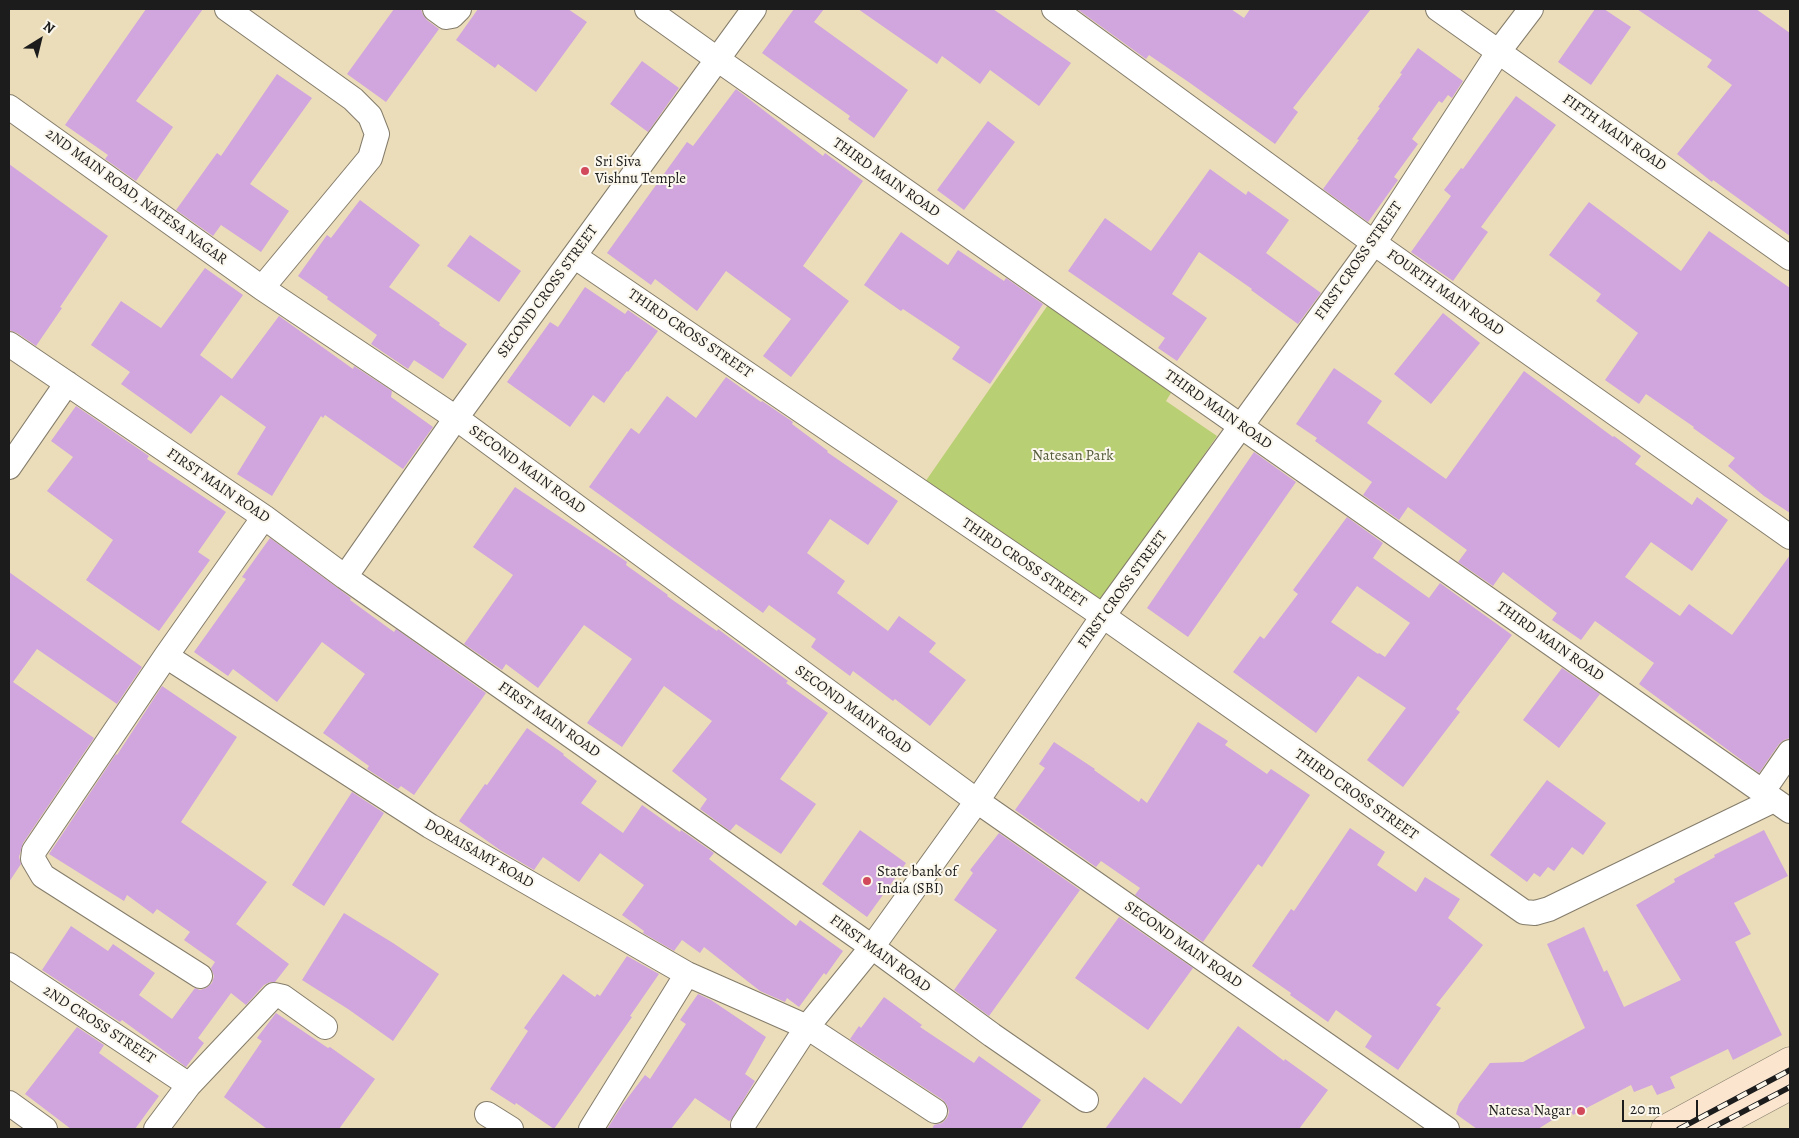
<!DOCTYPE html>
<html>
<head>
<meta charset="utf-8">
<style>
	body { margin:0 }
	#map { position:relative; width:1799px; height:1138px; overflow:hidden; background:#ebddba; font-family:Alegreya,serif }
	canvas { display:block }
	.frame { position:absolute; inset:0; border:10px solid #1c1c1c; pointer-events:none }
	.north { position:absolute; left:15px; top:15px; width:50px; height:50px; -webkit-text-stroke:4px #fbf7ec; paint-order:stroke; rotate:36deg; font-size:14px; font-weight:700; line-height:20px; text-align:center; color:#1c1c1c }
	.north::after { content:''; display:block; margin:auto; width:18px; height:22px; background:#1c1c1c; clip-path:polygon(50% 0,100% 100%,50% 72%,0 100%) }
	.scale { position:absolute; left:1622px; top:1100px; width:76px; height:22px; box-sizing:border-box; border:2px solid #1c1c1c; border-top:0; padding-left:6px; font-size:15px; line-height:18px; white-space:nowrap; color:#1c1c1c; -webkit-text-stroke:4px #fbf7ec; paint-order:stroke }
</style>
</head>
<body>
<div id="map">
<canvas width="1799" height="1138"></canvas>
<div class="frame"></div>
<div class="north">N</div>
<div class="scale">20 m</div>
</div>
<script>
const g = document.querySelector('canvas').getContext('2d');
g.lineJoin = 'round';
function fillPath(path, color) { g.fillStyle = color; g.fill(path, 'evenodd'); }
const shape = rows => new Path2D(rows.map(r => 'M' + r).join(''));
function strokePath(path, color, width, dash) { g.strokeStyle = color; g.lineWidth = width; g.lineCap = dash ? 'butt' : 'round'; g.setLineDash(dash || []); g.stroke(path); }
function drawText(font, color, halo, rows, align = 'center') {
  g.font = font + ' Alegreya,serif'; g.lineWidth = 4; g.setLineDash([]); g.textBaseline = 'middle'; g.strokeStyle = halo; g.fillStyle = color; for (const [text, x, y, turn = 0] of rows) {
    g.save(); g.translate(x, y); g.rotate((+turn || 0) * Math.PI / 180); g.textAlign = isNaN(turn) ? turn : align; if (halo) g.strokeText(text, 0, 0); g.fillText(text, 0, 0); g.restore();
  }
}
fillPath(shape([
	[1050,302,1174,388,1166,401,1217,436,1100,605,925,482]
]), '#b9cf73');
fillPath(shape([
	[146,9,203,9,136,101,173,127,136,181,105,159,108,155,65,125],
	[394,9,421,9,423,15,427,20,439,29,386,102,347,74],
	[478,9,568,9,587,22,536,92,498,64,495,68,456,40],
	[794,9,824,9,814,22,908,90,874,138,848,119,850,116,762,53],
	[858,9,993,9,1071,63,1039,106,990,70,980,84,942,56,937,64],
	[1077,9,1231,9,1244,18,1250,9,1371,9,1293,108,1298,112,1275,144,1190,83,1149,55,1146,59],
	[1595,9,1604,9,1631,27,1591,85,1558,62],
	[1637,9,1756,9,1790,33,1790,236,1713,180,1712,182,1677,154,1732,85,1707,67,1712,60],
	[1418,48,1463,81,1452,98,1448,95,1442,103,1439,101,1412,139,1418,144,1394,177,1398,180,1368,222,1323,189,1359,140,1357,139,1380,108,1378,107,1402,74,1400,73],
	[642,61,679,88,648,132,610,104],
	[277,74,312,98,250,184,289,211,261,252,221,225,213,236,176,210,217,153,221,156],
	[736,89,823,156,825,153,863,181,803,266,849,301,791,377,763,356,791,319,726,271,697,311,655,279,651,285,607,253,687,142,693,146],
	[1516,96,1556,125,1481,227,1488,232,1453,281,1411,252,1451,196,1444,190,1461,168,1463,169],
	[988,121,1015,142,964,210,937,190],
	[9,164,108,236,60,307,62,308,36,346,17,333,9,330],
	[1210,169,1246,195,1248,191,1289,220,1266,253,1321,293,1298,324,1251,290,1252,289,1199,252,1172,294,1207,318,1177,361,1158,348,1165,338,1068,271,1105,218,1151,251],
	[360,200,420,245,389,287,440,323,439,325,467,344,443,379,414,360,408,369,371,344,377,335,327,299,328,297,298,276,327,235,331,238],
	[1589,202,1681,271,1709,231,1790,288,1790,513,1764,496,1728,466,1735,458,1693,428,1694,427,1646,394,1639,404,1605,380,1638,333,1596,301,1601,294,1549,255],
	[901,232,948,265,958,250,1004,281,1006,278,1043,304,990,384,952,359,960,347,903,309,901,311,864,285],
	[470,235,521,271,499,302,447,266],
	[205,268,243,295,200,355,232,379,279,316,353,369,354,366,392,391,391,397,433,427,403,469,325,415,323,418,321,416,272,496,237,474,266,427,221,395,191,434,121,384,130,372,91,345,121,301,161,328],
	[585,287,625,314,628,310,658,331,628,372,627,371,604,403,593,395,570,427,507,382,550,322,558,327],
	[1443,313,1480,343,1431,404,1394,374],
	[1334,368,1382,401,1367,423,1446,479,1524,371,1613,437,1614,436,1641,456,1635,464,1692,505,1697,497,1728,520,1692,571,1651,542,1625,577,1680,616,1689,604,1732,635,1790,555,1790,738,1784,740,1779,744,1759,773,1639,684,1654,663,1595,621,1581,640,1552,620,1557,613,1503,572,1493,586,1458,562,1467,550,1408,507,1399,520,1363,495,1372,482,1315,441,1317,438,1296,424],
	[726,377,761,402,762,401,793,422,792,424,828,451,827,452,898,501,868,545,830,519,807,553,845,581,837,593,888,631,899,616,936,643,929,652,966,680,930,726,895,699,893,701,853,671,850,676,811,647,816,639,769,605,763,613,589,487,631,428,639,434,667,396,696,418],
	[76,406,149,456,147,459,226,512,198,552,210,560,159,631,86,580,113,540,47,491,73,457,51,441],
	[1254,452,1296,482,1188,637,1147,608],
	[515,487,627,562,626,565,668,595,667,596,717,631,718,629,788,681,786,683,828,713,780,779,816,804,781,854,736,824,730,831,700,809,707,799,672,771,712,721,664,686,622,747,587,723,632,659,584,625,538,688,506,664,502,670,464,644,513,575,473,547],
	[1347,517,1383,543,1373,558,1429,598,1440,583,1512,635,1456,709,1460,712,1403,787,1367,760,1406,708,1358,676,1316,733,1233,672,1260,636,1264,639,1298,594,1293,590],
	[1357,586,1410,623,1385,657,1379,653,1378,654,1331,622],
	[270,538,351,598,350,600,394,632,396,629,486,693,414,795,401,786,398,789,367,769,369,766,323,733,365,674,322,642,277,702,233,669,228,676,194,652,246,579,242,577],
	[9,572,142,667,117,704,37,649,13,682,94,738,23,843,19,857,21,864,9,882],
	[1562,668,1600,694,1559,748,1523,720],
	[162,686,237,737,181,822,267,882,236,924,289,964,275,982,270,982,264,985,246,1005,231,993,198,1038,204,1043,186,1067,122,1020,120,1022,42,970,71,926,108,951,113,944,155,973,139,995,172,1019,195,988,200,990,206,988,212,983,214,976,211,968,215,962,184,940,190,932,157,909,153,914,127,895,124,901,49,854,116,754,117,755],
	[1198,722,1228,741,1225,745,1267,774,1271,769,1310,795,1262,867,1258,864,1203,942,1135,895,1140,888,1101,861,1096,867,1015,810,1045,768,1039,764,1054,742,1095,769,1094,770,1139,802,1141,798,1147,803],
	[527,728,564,754,563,755,597,781,581,803,623,833,642,805,680,832,681,830,714,853,709,859,796,926,800,920,843,951,826,975,824,973,799,1007,787,998,785,1002,760,991,704,947,700,953,682,940,674,951,643,933,644,931,622,915,644,885,600,853,579,882,543,857,534,870,500,850,459,821,485,784,487,785],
	[1547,780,1606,823,1583,855,1572,847,1554,871,1548,867,1540,877,1534,873,1527,882,1490,855],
	[352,792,384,813,324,906,292,885],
	[1350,828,1385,852,1377,865,1416,892,1425,877,1460,899,1448,918,1483,945,1436,1005,1441,1008,1398,1070,1365,1047,1372,1036,1336,1010,1328,1022,1290,995,1291,993,1252,966,1291,909,1294,911],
	[860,830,906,863,867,917,822,884],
	[1764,830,1788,876,1734,903,1751,934,1735,942,1782,1035,1733,1060,1728,1049,1670,1077,1675,1088,1657,1095,1652,1085,1634,1092,1631,1085,1573,1115,1570,1109,1538,1129,1477,1129,1456,1114,1459,1104,1490,1063,1523,1062,1585,1028,1547,944,1584,927,1604,972,1607,970,1624,1007,1681,980,1636,905,1675,882,1674,879,1715,857,1714,855],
	[999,833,1080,890,989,1016,954,990,997,930,954,900,973,873,970,870],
	[344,913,393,943,439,974,393,1041,348,1009,302,980],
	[1119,917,1193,968,1148,1030,1075,978],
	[627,956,659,974,630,1016,632,1017,554,1129,516,1103,515,1105,490,1089,528,1031,524,1028,563,974,595,997,597,994,600,996],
	[698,994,711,1000,766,1037,745,1074,755,1081,731,1120,729,1121,695,1098,671,1129,607,1129,623,1104,645,1075,650,1079,686,1024,680,1020],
	[884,997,922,1025,920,1027,974,1063,979,1056,1041,1100,1021,1129,932,1129,934,1125,942,1123,947,1118,949,1112,947,1105,943,1100,850,1039,859,1026,861,1028],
	[276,1013,328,1048,330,1047,375,1079,339,1129,267,1129,224,1097,262,1041,257,1038],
	[1238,1026,1284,1061,1285,1059,1328,1090,1299,1129,1105,1129,1144,1077,1181,1104],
	[77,1027,104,1045,99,1053,159,1096,135,1129,71,1129,25,1094]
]), '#d1a5dd');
const minor = shape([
	[227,9,353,99,370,116,377,134,370,158,262,288],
	[435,9,446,17,452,16,459,9],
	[647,9,717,59,1790,811],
	[1054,9,1374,243,1790,537],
	[1438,9,1790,258],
	[9,107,262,288,456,418,977,801,1447,1129],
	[574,256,1103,616,1524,912,1535,913,1549,909,1774,800],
	[9,344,264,517,345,577,872,947,992,1035,1086,1100],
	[9,467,67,383],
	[345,577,456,418,754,9],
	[166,656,430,826,687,974,807,1027,935,1111],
	[1763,791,1790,752],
	[9,965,189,1085],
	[200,976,43,876,33,859,34,851,166,656,264,517],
	[9,1103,45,1129],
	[487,1114,511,1129],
	[743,1125,807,1027,872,947,977,801,1103,616,1374,243,1499,51,1531,9],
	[156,1129,189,1085,274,995,283,997,325,1027],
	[591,1129,687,974]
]);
const secondary = shape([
	[1665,1129,1790,1061],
	[1710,1129,1790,1086]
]);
strokePath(minor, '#847c6b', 26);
strokePath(secondary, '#847c6b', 29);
strokePath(minor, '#fff', 24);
strokePath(secondary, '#fbe5cf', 28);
const rail = shape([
	[1679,1129,1790,1070],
	[1710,1129,1790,1087]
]);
strokePath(rail, '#1c1c1c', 5.5);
strokePath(rail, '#fbf7ec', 4, [11]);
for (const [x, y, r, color] of [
	[585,171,5,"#d1495b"],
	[867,881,5,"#d1495b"],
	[1581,1111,5,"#d1495b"]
]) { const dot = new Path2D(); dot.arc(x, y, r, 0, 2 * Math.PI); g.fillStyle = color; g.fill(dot); strokePath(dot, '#fbf7ec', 2); }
drawText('15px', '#1c1c1c', '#fbf7ec', [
	["FIFTH MAIN ROAD",1614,133,35],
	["THIRD MAIN ROAD",886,178,35],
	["2ND MAIN ROAD, NATESA NAGAR",136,197,36],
	["FIRST CROSS STREET",1359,261,-55],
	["SECOND CROSS STREET",548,292,-54],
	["FOURTH MAIN ROAD",1445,293,35],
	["THIRD CROSS STREET",690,334,34],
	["THIRD MAIN ROAD",1218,410,35],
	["SECOND MAIN ROAD",527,470,36],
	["FIRST MAIN ROAD",218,486,34],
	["THIRD CROSS STREET",1024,563,34],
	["FIRST CROSS STREET",1123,590,-54],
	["THIRD MAIN ROAD",1550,642,35],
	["SECOND MAIN ROAD",853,710,36],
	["FIRST MAIN ROAD",549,720,35],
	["THIRD CROSS STREET",1356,795,35],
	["DORAISAMY ROAD",479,854,30],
	["SECOND MAIN ROAD",1183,945,35],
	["FIRST MAIN ROAD",880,954,36],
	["2ND CROSS STREET",99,1025,33]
]);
drawText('15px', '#1c1c1c', '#fbf7ec', [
	["Sri Siva",595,162],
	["Vishnu Temple",595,179],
	["State bank of",877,872],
	["India (SBI)",877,889],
	["Natesa Nagar",1571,1111,"right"]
], 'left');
drawText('15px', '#535b3a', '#fbf7ec', [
	["Natesan Park",1073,456]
]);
</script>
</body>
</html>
